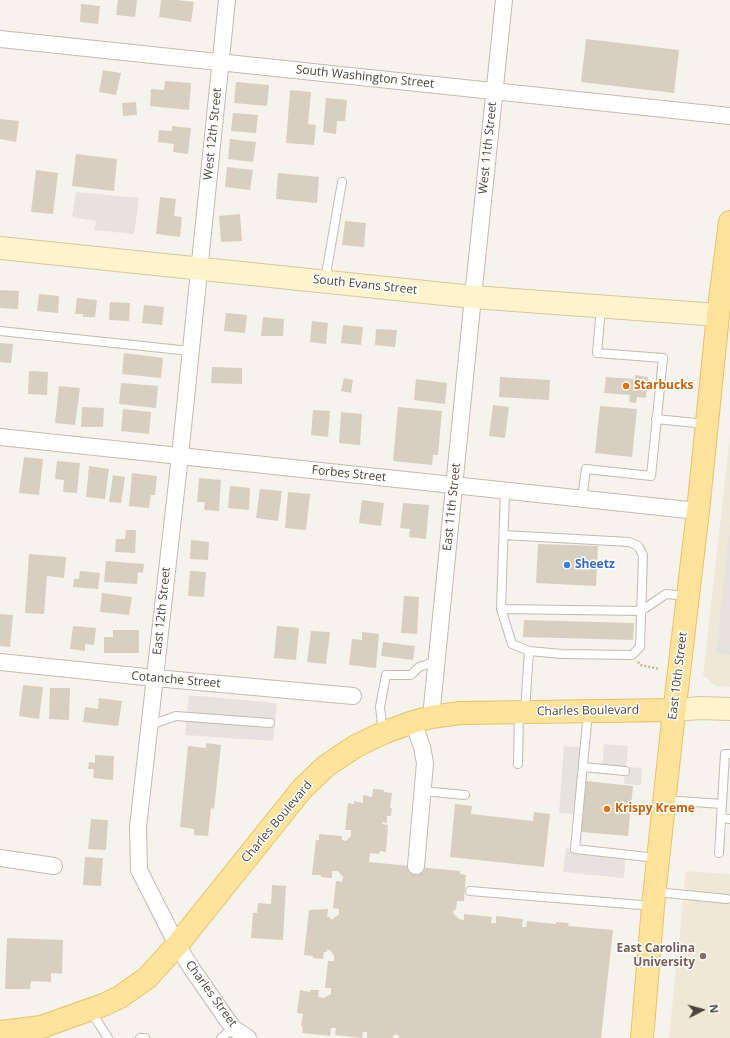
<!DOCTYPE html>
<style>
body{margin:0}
#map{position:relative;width:730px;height:1038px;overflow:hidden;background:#f6f3ec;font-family:"Open Sans",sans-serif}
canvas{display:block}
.north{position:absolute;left:682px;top:990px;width:40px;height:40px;-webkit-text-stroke:3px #fff;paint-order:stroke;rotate:84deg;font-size:11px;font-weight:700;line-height:16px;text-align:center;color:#4b4439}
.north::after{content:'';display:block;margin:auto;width:14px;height:18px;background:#4b4439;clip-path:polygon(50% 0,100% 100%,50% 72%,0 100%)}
</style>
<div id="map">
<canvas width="730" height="1038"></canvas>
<div class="north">N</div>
</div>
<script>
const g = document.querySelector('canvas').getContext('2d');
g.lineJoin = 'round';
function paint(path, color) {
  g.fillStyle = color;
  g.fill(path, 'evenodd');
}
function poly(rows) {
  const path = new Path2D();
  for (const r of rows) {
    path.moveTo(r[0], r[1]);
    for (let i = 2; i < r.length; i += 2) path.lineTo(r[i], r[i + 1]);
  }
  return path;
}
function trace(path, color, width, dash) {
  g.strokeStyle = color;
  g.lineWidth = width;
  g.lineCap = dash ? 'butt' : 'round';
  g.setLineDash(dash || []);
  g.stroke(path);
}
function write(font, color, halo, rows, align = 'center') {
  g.font = font + ' "Open Sans",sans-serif';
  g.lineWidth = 3;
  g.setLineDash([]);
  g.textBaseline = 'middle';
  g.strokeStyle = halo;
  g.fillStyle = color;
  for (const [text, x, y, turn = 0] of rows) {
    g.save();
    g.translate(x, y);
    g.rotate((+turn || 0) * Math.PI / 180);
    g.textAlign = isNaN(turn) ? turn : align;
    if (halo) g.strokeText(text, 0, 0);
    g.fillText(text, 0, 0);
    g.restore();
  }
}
paint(poly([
 [730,437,730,687,716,686,703,675],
 [686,871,730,874,730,1038,669,1038]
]), '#efe8d6');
paint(poly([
 [76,192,139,198,134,234,94,230,96,221,72,217],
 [730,523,730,655,716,654],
 [189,695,277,703,273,741,185,735],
 [604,744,628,746,626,767,642,768,641,785,624,784,625,771,602,769],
 [564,746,584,748,579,815,559,813],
 [566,848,626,855,624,878,563,872]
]), '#e5e3e0');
paint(poly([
 [118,0,137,0,135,17,116,15],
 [161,0,177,0,194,2,191,22,159,17],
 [81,4,100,6,98,24,80,22],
 [586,39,679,50,674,93,581,82],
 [103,70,121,73,116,95,99,92],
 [165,81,191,83,189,110,150,106,151,89,164,90],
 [236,82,269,85,267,106,234,103],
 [290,90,311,92,308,124,316,125,314,145,286,143],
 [326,98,347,100,345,121,337,121,336,134,323,132],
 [136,102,137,115,123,116,122,103],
 [233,113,258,115,256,133,231,131],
 [0,119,19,121,16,142,0,139],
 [172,126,191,128,188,154,173,152,174,144,158,142,159,130,172,131],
 [230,139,256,142,253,162,228,159],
 [76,154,117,159,114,191,72,186],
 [227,167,253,170,250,190,225,187],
 [36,170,58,173,53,214,31,212],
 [278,173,319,177,317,203,276,199],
 [160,197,176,199,174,216,182,217,180,237,156,234],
 [240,214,242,241,221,242,219,216],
 [345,221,366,223,364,247,342,245],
 [0,290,19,291,18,309,0,308],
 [39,294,59,296,58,313,37,311],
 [77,298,97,300,95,317,83,317,83,314,75,314],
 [110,302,130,303,129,321,109,320],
 [144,305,164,307,162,325,142,323],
 [226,313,247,315,245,333,224,331],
 [263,317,284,319,283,336,261,336],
 [312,321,328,323,326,344,310,342],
 [343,325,363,327,361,345,341,343],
 [376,329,397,330,395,347,375,345],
 [0,343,13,344,11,363,0,362],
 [124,353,163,358,161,378,122,374],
 [212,367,242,368,242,384,211,383],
 [29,371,48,372,47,395,28,394],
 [635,375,648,377,646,398,637,397,636,403,629,402,630,395,604,393,606,377,635,379],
 [500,377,550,380,549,400,499,397],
 [344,378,353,380,351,393,341,391],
 [416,379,447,383,445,404,414,400],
 [121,383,158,386,156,408,119,404],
 [59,386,80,388,75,425,55,423],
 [493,405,509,407,505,438,489,436],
 [600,406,637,409,632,457,595,453],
 [82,407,104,408,103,427,81,427],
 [398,407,442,411,438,455,433,455,432,465,393,461],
 [123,409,151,412,149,434,121,431],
 [313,410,330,411,328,437,311,435],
 [341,412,362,414,360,445,339,443],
 [24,457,43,459,39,495,19,493],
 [57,461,80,463,77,493,63,492,64,480,55,479],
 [89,466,109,469,105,499,86,497],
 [132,473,157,476,155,495,151,495,149,508,129,506],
 [113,475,125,477,121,503,109,502],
 [199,478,221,480,219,511,204,510,205,502,197,502],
 [230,486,250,488,249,510,228,508],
 [260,489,282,491,278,521,256,518],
 [288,492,310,494,306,530,285,528],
 [362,500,384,503,381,526,359,523],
 [403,503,429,505,426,539,409,537,410,529,400,528],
 [126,530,136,530,135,553,115,552,116,539,125,539],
 [191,540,209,542,208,560,190,559],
 [538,544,598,546,596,586,536,583],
 [29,554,66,557,64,578,47,576,44,614,25,613],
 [106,561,144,564,143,573,138,572,137,584,104,582],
 [80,571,100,573,98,589,73,587,74,579,79,579],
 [190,571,206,572,204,597,188,596],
 [102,593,132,597,129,615,100,612],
 [404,596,419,597,417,634,401,633],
 [0,614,13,615,10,647,0,646],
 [524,620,634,623,633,640,523,637],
 [73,626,96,628,94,645,85,644,85,651,70,649],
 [277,626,299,628,296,660,274,658],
 [113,630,139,630,139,653,104,653,104,637,113,637],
 [311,631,330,632,326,664,307,662],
 [362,632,379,634,376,668,349,665,352,639,362,640],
 [383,642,415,646,413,660,381,656],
 [23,685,43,687,39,719,19,716],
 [50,688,70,688,69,720,49,719],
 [99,698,122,701,118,726,83,722,85,707,98,709],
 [206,743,221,745,214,809,211,808,208,836,194,835,194,829,180,827,188,746,206,748],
 [95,755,114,756,113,780,93,778,94,769,88,769,89,762,95,763],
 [586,781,633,786,628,836,581,832],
 [373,789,384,790,384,792,392,793,390,808,392,808,391,816,387,816,387,823,382,822,382,824,388,825,386,852,380,851,379,854,370,853,369,862,460,871,460,874,466,875,464,901,457,901,456,910,454,910,453,913,459,919,464,920,464,914,492,917,491,923,496,923,496,916,523,919,522,927,526,927,527,921,556,924,556,922,569,923,568,926,613,930,601,1038,398,1038,399,1035,394,1035,393,1038,367,1038,367,1032,363,1032,362,1038,335,1035,336,1028,331,1028,330,1036,302,1033,303,1026,301,1026,303,1014,297,1013,300,990,310,992,310,990,319,990,318,997,324,998,331,994,331,988,325,988,328,961,334,961,334,956,330,950,326,950,327,952,324,952,323,959,313,958,313,956,304,955,309,910,328,909,327,917,330,917,330,919,333,919,339,914,339,909,333,908,336,881,342,882,343,877,338,871,332,871,332,878,321,877,321,875,312,875,316,840,319,840,319,834,342,836,342,840,346,841,351,836,351,830,345,830,348,803,354,804,354,801,363,803,363,795,372,797],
 [455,804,472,806,471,814,533,821,534,812,550,814,544,867,450,857],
 [91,819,108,820,106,850,88,849],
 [85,857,103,858,101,886,83,885],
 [272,885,286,886,283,940,251,938,253,913,257,913,258,903,271,904],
 [7,938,63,940,62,974,51,973,51,982,31,981,30,989,5,989]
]), '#d8cfc1');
const lane = poly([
 [325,280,342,182],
 [0,331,190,351],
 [656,419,706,424],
 [505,490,501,609,512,644,529,651,525,711],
 [582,498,586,469,651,476,663,358,597,353,601,308],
 [504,535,629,542,638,546,643,555,640,647,632,655,562,654,529,651],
 [501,609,641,611,666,594,687,596],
 [588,712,575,849,657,858],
 [150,725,176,716,270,723],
 [383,732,380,707,386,675,411,675,419,667,437,661],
 [518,764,519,712],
 [583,767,625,771],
 [422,791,465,795],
 [665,800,722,804],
 [721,818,730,819],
 [719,853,725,754,730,754],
 [470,891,653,906],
 [656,892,727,899],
 [90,1010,108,1038],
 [140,1038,145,1038],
 [221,1038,233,1028]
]);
const street = poly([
 [227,0,180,456,138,827,139,870,177,945,192,969,233,1028,248,1038],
 [0,39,730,116],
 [0,437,698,511],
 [0,662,155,678,353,696],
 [431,717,473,297,504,0],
 [413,722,422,747,425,763,416,866],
 [0,858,54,866]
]);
const secondary = poly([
 [0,248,473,297,718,315],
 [675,710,700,708,730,709]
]);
const primary = poly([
 [0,1032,41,1027,103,1005,120,997,147,978,177,945,302,789,326,766,356,746,383,733,413,722,431,717,460,713,675,710],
 [642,1038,653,906,671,739,698,511,718,315,730,222]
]);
trace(lane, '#c2bbae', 10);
trace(street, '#c2bbae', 18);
trace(secondary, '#d6c79b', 24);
trace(primary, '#e6c16a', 24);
trace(poly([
 [638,662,640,665,660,669]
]), '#c4b79f', 2.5, [2, 2]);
trace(lane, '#fff', 8);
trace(street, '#fff', 16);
trace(secondary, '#fff3cd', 22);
trace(primary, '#ffe39c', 22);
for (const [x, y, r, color] of [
 [626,386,4,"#e8710a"],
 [567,565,4,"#3f7fe0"],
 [607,809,4,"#e8710a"],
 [703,956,4,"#8d6e63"]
]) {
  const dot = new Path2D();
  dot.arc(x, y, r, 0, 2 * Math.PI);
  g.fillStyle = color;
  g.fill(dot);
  trace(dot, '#fff', 1.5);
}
write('12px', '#4b4439', '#fff', [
 ["South Washington Street",365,77,6],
 ["West 12th Street",213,134,-84],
 ["West 11th Street",488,148,-84],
 ["South Evans Street",365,285,6],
 ["Forbes Street",349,474,6],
 ["East 11th Street",452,507,-84],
 ["East 12th Street",162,611,-84],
 ["East 10th Street",678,676,-83],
 ["Cotanche Street",176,680,5],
 ["Charles Boulevard",588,711,-1],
 ["Charles Boulevard",277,822,-50],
 ["Charles Street",211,994,54]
]);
write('bold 12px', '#c56008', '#fff', [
 ["Starbucks",634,386],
 ["Krispy Kreme",615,809]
], 'left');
write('bold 12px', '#366cbe', '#fff', [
 ["Sheetz",575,565]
], 'left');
write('bold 12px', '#785e54', '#fff', [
 ["East Carolina",695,949],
 ["University",695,963]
], 'right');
</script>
